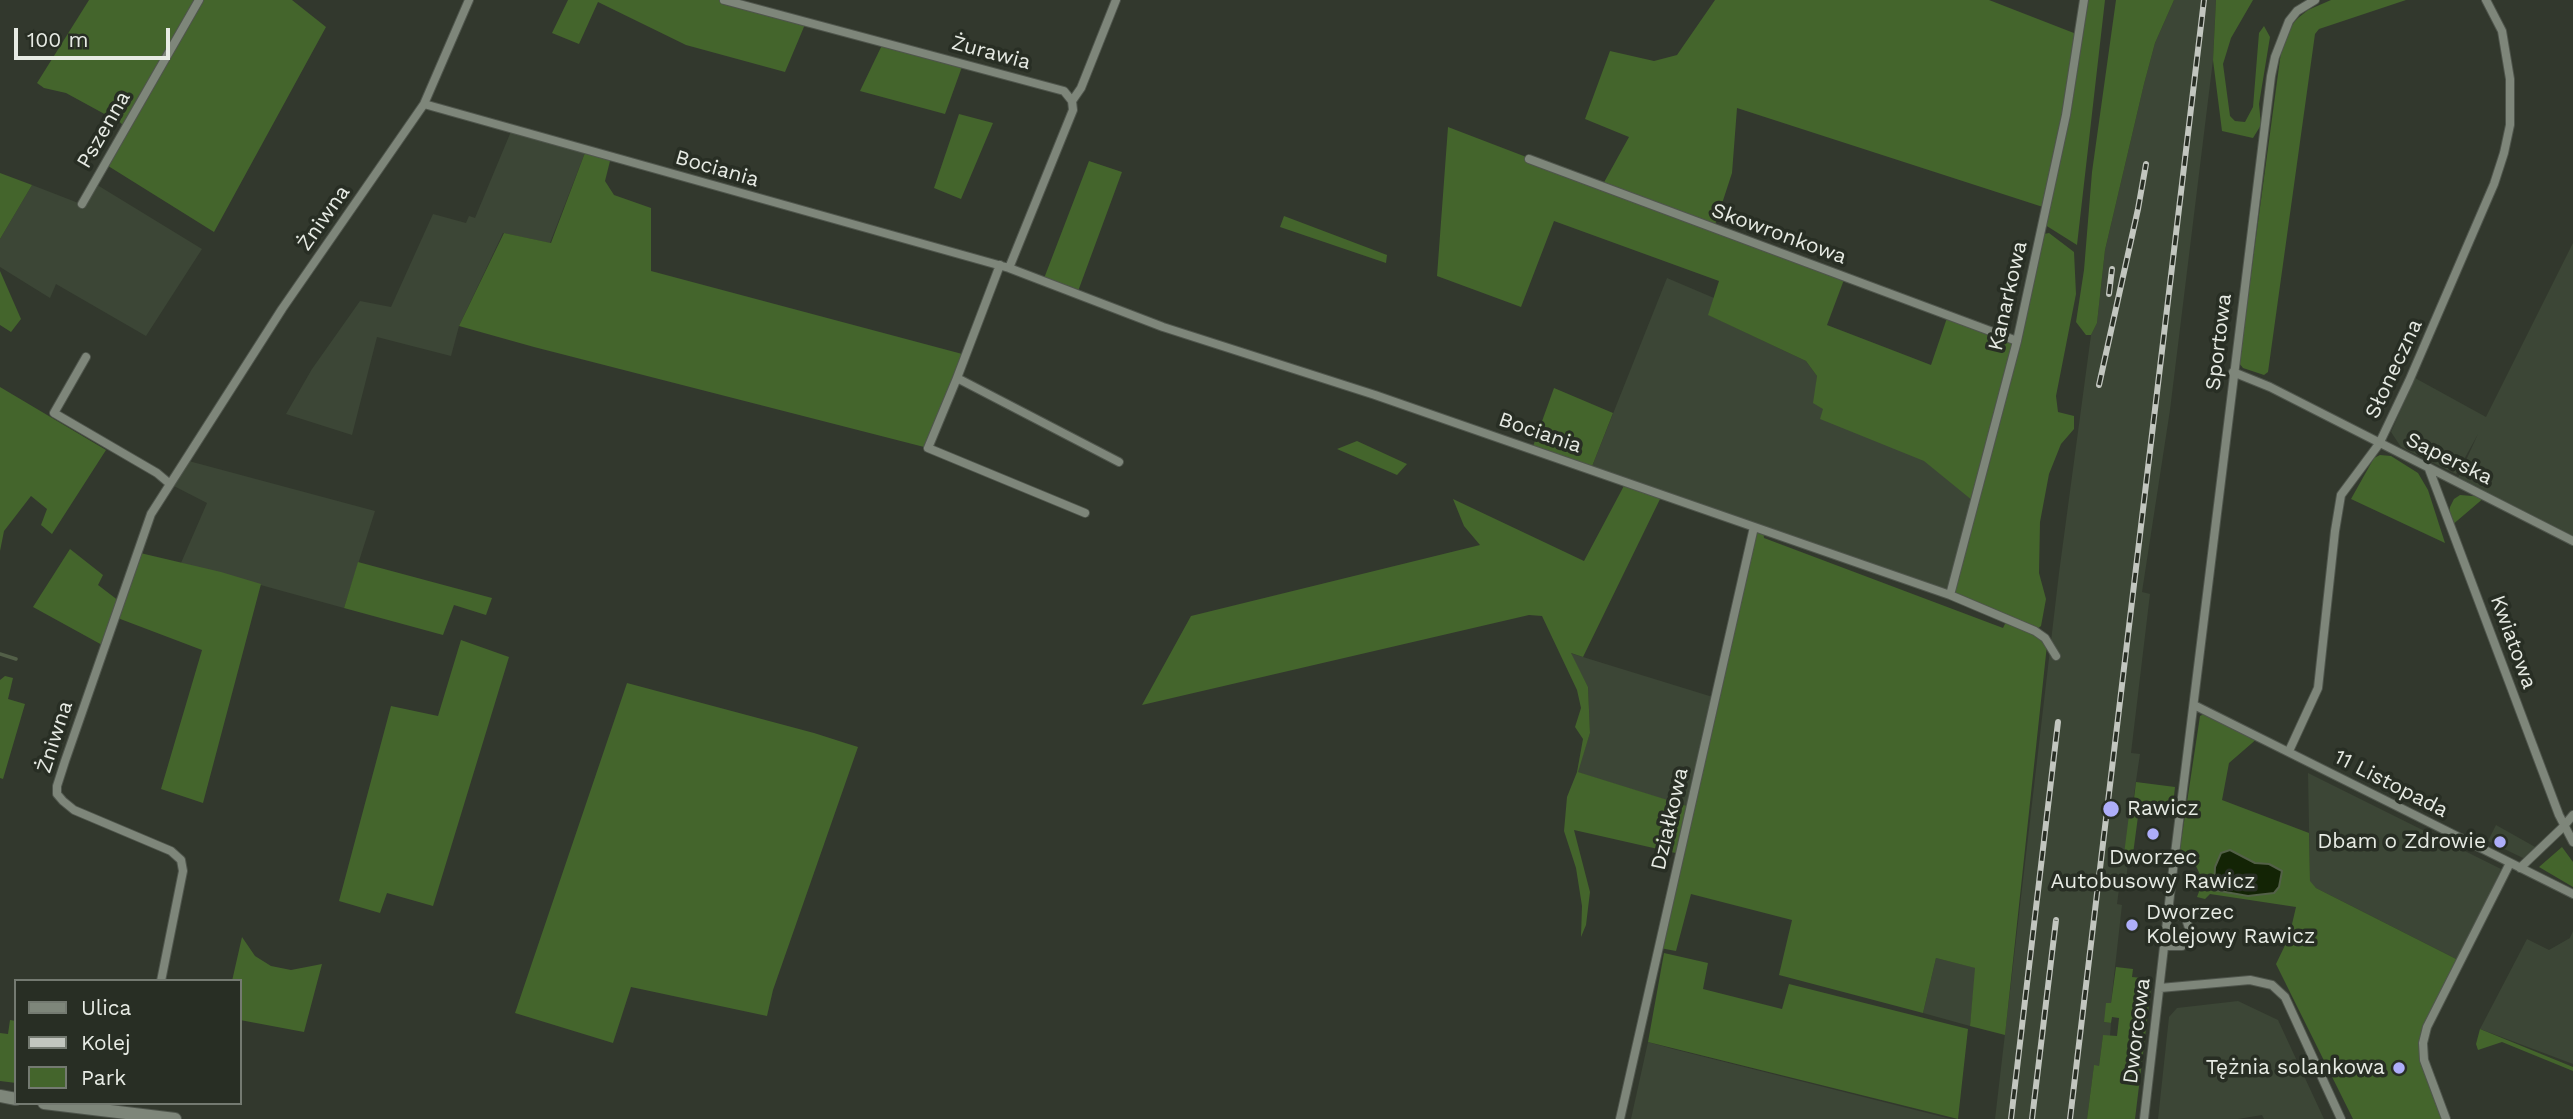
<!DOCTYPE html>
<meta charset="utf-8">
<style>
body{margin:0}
#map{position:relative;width:2573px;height:1119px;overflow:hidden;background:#32382d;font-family:"Work Sans",sans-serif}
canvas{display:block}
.legend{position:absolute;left:14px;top:979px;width:228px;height:126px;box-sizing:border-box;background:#282e24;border:2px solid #747a71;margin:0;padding:9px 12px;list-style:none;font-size:21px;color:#e7ebe4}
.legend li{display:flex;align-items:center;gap:14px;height:35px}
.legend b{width:35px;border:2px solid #747a71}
.scale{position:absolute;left:14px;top:28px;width:156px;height:32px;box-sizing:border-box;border:4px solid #e7ebe4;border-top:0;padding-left:9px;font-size:21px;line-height:24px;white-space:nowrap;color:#e7ebe4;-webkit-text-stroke:5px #282e24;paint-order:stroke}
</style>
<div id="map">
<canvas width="2573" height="1119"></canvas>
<ul class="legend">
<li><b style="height:9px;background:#7e867a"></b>Ulica</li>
<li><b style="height:9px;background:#c2c6bf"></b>Kolej</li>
<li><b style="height:19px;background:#44652c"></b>Park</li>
</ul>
<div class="scale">100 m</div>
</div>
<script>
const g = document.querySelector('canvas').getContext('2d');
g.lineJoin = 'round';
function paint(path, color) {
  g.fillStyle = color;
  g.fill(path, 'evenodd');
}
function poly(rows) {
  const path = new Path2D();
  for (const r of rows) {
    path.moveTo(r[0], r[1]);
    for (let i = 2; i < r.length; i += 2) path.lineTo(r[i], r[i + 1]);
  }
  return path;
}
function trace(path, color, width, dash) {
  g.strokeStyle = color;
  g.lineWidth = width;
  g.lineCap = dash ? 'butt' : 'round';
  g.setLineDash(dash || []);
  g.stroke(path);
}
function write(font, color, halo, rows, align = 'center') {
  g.font = font + ' "Work Sans",sans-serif';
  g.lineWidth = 7;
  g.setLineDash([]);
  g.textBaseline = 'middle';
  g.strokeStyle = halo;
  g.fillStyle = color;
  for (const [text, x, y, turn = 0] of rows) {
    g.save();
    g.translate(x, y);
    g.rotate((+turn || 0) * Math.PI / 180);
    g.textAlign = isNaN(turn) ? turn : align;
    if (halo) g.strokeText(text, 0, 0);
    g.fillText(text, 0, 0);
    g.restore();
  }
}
paint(poly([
 [2174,0,2216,0,2213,60,2170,410,2142,592,2150,594,2131,753,2140,754,2124,862,2128,863,2125,889,2119,889,2117,904,2122,905,2111,1003,2104,1022,2111,1023,2110,1036,2103,1036,2099,1066,2094,1066,2087,1119,1995,1119,2059,573,2091,335,2097,323,2105,250,2144,84,2155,43],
 [512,129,586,150,550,243,503,233,459,326,451,356,377,337,352,435,286,414,312,369,360,301,391,307,433,214,466,223,469,216,475,218],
 [94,183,202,249,146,336,56,284,50,298,0,267,0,239,32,185,81,204],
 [2573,243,2573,540,2456,482,2478,434,2456,474,2401,447,2391,432,2415,378,2486,417],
 [1667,278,1714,298,1709,315,1806,361,1817,376,1816,392,1899,437,1977,496,1950,595,1591,469],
 [185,460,375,511,344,608,181,563,207,503,170,484],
 [1570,653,1716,698,1691,808,1577,772,1590,733,1588,687],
 [2308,773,2501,869,2460,961,2316,888,2310,882],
 [2496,825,2537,848,2525,859,2488,841],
 [2573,931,2573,1064,2480,1029,2527,939,2549,950,2570,938],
 [1936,958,1976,968,1970,1026,1923,1013],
 [2238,1001,2278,1020,2324,1119,2264,1119,2262,1115,2238,1119,2158,1119,2169,1017,2177,1008],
 [1648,1042,1673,1049,1951,1119,1631,1119]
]), '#3c4636');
paint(poly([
 [89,0,292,0,326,27,214,232,105,164,125,130,121,123,66,93,44,88,37,83],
 [568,0,724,0,806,22,785,72,686,45,598,2,579,44,552,33],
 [1715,0,1989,0,2079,35,2085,0,2105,0,2077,245,2042,223,2046,208,1737,108,1732,173,1714,228,1845,277,1827,325,1931,365,1948,315,2017,340,2039,235,2049,233,2074,252,2076,294,2056,396,2058,412,2074,416,2074,429,2061,444,2049,474,2040,522,2039,573,2046,599,2041,626,2035,631,2047,645,2005,1035,1970,1026,1975,968,1936,958,1923,1013,1779,975,1792,920,1691,894,1676,951,1660,948,1680,854,1574,830,1590,892,1586,925,1581,937,1582,906,1576,868,1564,831,1567,797,1577,772,1583,739,1575,727,1581,708,1577,690,1542,616,1529,615,1142,705,1191,616,1480,545,1464,526,1453,499,1584,561,1626,482,1662,495,1583,657,1571,653,1588,687,1590,733,1578,772,1690,807,1754,527,1763,530,1764,538,2003,628,2007,620,1950,595,1978,505,1924,461,1820,419,1823,409,1813,403,1817,376,1806,361,1708,315,1719,281,1554,221,1521,307,1437,276,1448,127,1602,186,1629,137,1585,119,1610,51,1654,61,1677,55],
 [2116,0,2174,0,2155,43,2144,84,2105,250,2097,323,2091,335,2086,335,2076,322,2084,270,2092,172],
 [2216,0,2253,0,2231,38,2223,64,2230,116,2235,121,2245,122,2253,107,2259,33,2264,26,2270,37,2259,104,2261,125,2253,138,2222,131,2213,60],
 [2331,0,2406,0,2319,29,2315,34,2268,372,2264,375,2243,368,2239,363,2281,52,2290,27,2298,18,2308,10],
 [883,43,963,64,945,114,860,91],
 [959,114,993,123,961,199,934,188],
 [586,150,611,157,605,181,614,195,651,208,651,271,966,355,928,448,534,347,459,326,504,233,551,243],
 [1089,161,1122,172,1077,294,1043,281],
 [0,173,32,185,0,239],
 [1284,216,1387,255,1386,263,1280,227],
 [0,271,21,319,11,332,0,325],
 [0,387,106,450,52,534,41,525,47,509,31,496,4,531,0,551],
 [1554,388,1613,413,1591,469,1532,449],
 [1357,441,1407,464,1397,475,1337,449],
 [2380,455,2391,456,2418,473,2428,490,2445,543,2351,499,2374,458],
 [2460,495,2485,497,2451,526,2448,518,2450,507,2454,499],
 [70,549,103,575,98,585,119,601,136,552,221,572,261,584,203,803,161,789,202,650,115,617,104,646,33,607],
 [358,562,492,598,486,615,454,605,443,635,344,608],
 [461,640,509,657,433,906,387,893,380,913,339,901,391,706,438,716],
 [5,676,13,678,8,699,25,704,3,779,0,778,0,680],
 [627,683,814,733,858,747,773,990,767,1016,631,987,613,1043,515,1013],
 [2208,712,2259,737,2229,763,2222,800,2309,833,2310,881,2316,888,2460,961,2423,1043,2446,1119,2353,1119,2276,964,2289,937,2296,907,2210,894,2205,899,2197,897,2203,881,2189,851,2179,855,2200,716],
 [2230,851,2255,863,2269,864,2274,893,2248,896],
 [2136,782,2175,787,2172,813,2139,809,2133,854,2161,858,2161,863,2136,859,2135,864,2123,862,2129,815,2132,815],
 [2562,847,2573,862,2573,887,2539,867],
 [242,937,255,956,271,966,291,970,322,964,304,1032,240,1020,240,981,232,981],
 [1664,953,1708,963,1703,989,1782,1009,1789,984,1968,1029,1958,1119,1648,1042],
 [2116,967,2133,969,2132,977,2152,979,2135,1119,2087,1119,2094,1065,2099,1066,2103,1035,2117,1036,2119,1018,2112,1017,2111,1023,2104,1022,2106,1003,2111,1003],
 [10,1020,16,1021,16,1083,0,1081,0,1033,8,1034],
 [2480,1029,2573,1067,2573,1071,2502,1042,2478,1050,2476,1044]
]), '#44652c');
const water = poly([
 [2230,850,2255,863,2269,864,2282,871,2279,887,2274,893,2248,896,2214,890,2215,867,2221,853,2230,850]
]);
paint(water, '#132405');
trace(water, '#536048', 2);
trace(poly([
 [0,654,16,659]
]), '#536048', 3.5);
const street = poly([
 [724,0,1064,91,1072,101,1073,110,1009,268],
 [1072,101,1081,88,1116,0],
 [424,104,1009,268,1163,327,1375,395,1950,595,2035,631,2045,638,2056,656],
 [1529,159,2017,341],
 [82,204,199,0],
 [1000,265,957,378,1119,462],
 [86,357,54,413,157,473,170,484],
 [2233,372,2270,387,2573,541],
 [957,378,928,448,1085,513],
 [2429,469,2559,815,2573,842],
 [1950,595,2017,341,2066,115,2084,0],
 [2194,705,2573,894],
 [2289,751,2318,688,2335,531,2341,495,2379,444,2409,381,2494,184,2504,153,2510,125,2510,79,2502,31,2486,0],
 [2520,868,2563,827,2573,815],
 [2164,946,2182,946,2188,938,2190,931,2186,919,2179,915,2168,912],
 [161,981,183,871,181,860,171,851,74,810,63,801,57,794,57,786,65,761,151,514,282,309,424,104,469,0],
 [2160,988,2250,980,2272,985,2285,997,2341,1119],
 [1620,1119,1754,527],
 [2144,1119,2172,878,2271,76,2275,57,2289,21,2297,11,2315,0],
 [2446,1119,2424,1060,2423,1043,2427,1027,2510,863]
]);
const secondary = poly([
 [0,1096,16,1099],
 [44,1103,175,1119]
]);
trace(street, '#4f554c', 10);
trace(secondary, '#4f554c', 14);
trace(street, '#7e867a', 8);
trace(secondary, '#7e867a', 12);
const rail = poly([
 [2109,294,2112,269],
 [2099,385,2138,209,2146,164],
 [2011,1119,2058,722],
 [2032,1119,2056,920],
 [2070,1119,2204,0]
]);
trace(rail, '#c2c6bf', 6);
trace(rail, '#282e24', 3.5, [10]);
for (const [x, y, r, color] of [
 [2111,809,9,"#aeaefa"],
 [2153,834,7,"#aeaefa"],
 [2500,842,7,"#aeaefa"],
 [2132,925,7,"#aeaefa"],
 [2399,1068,7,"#aeaefa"]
]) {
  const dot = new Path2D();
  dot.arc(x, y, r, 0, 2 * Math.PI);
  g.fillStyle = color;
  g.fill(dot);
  trace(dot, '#282e24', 2.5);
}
write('21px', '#e7ebe4', '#282e24', [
 ["Żurawia",991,53,15],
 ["Pszenna",104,130,-60],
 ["Bociania",717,169,16],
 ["Żniwna",324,218,-55],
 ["Skowronkowa",1779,234,20],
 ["Kanarkowa",2008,296,-77],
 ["Sportowa",2219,342,-83],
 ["Słoneczna",2394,369,-65],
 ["Bociania",1540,433,19],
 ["Saperska",2449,459,26],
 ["Kwiatowa",2513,642,70],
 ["Żniwna",55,737,-72],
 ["11 Listopada",2391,784,27],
 ["Działkowa",1670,819,-77],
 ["Dworcowa",2137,1031,-83]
]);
write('21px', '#e7ebe4', '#282e24', [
 ["Rawicz",2127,809],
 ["Dbam o Zdrowie",2486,842,"right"],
 ["Dworzec",2153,858,"center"],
 ["Autobusowy Rawicz",2153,882,"center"],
 ["Dworzec",2146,913],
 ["Kolejowy Rawicz",2146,937],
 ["Tężnia solankowa",2385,1068,"right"]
], 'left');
</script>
